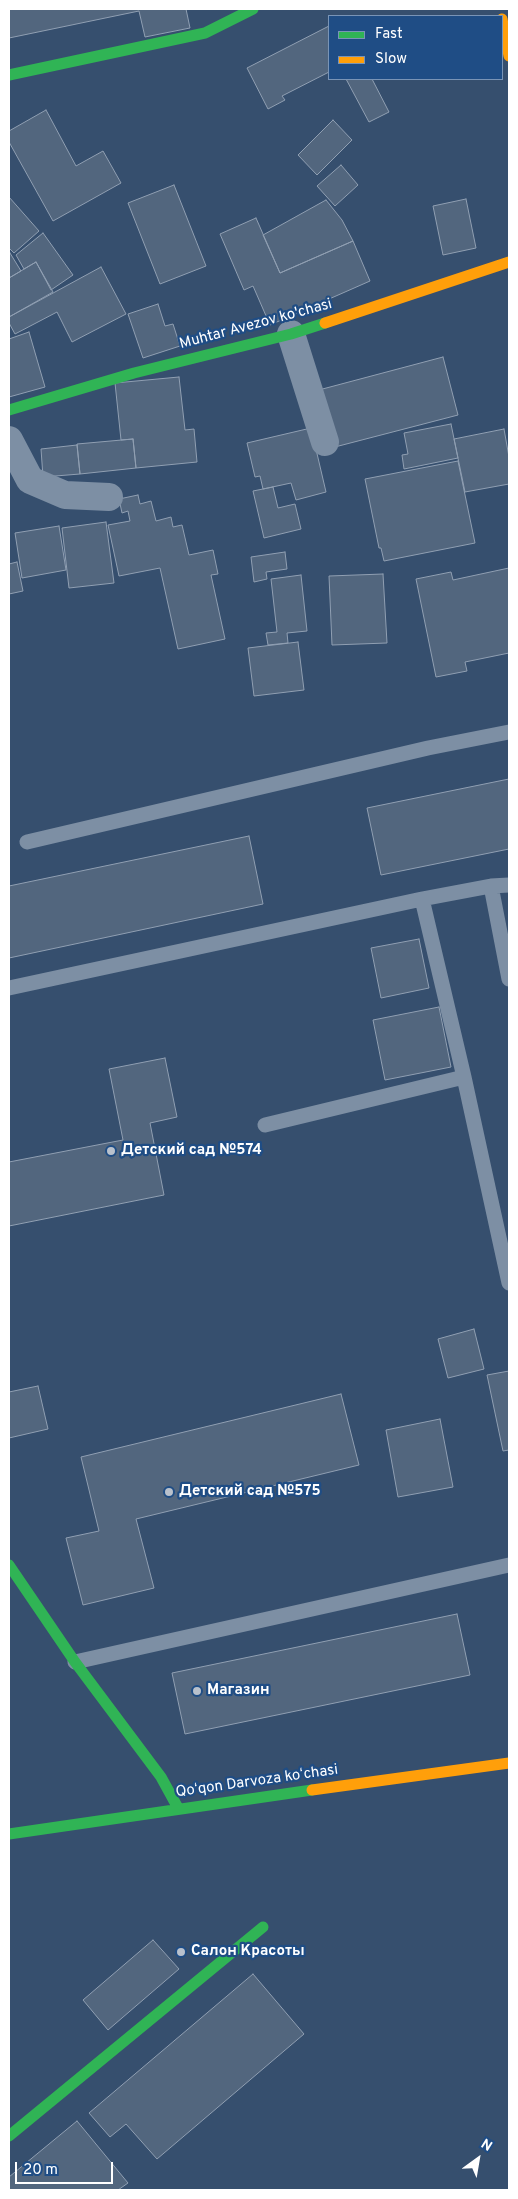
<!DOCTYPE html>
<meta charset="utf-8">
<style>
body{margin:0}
#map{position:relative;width:518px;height:2199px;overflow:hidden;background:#364f6e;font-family:Overpass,sans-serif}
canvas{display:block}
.frame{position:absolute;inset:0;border:10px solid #fff;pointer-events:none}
.legend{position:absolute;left:328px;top:15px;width:175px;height:65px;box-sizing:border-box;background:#1f4d85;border:1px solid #7994b6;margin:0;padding:6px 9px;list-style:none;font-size:15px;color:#fff}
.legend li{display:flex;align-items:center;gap:10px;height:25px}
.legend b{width:25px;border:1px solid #7994b6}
.north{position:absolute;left:453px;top:2134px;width:50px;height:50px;-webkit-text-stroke:4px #1f4d85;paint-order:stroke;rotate:32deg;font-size:14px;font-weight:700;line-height:20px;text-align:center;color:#fff}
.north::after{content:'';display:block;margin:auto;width:18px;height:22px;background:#fff;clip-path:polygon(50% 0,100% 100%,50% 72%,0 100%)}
.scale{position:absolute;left:15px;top:2162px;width:98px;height:22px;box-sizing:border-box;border:2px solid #fff;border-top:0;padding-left:6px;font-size:15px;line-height:18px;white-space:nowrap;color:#fff;-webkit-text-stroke:4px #1f4d85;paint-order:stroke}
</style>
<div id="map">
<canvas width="518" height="2199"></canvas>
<div class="frame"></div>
<ul class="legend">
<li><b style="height:6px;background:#30b455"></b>Fast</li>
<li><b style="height:6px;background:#ff9f0a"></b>Slow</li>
</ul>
<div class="north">N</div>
<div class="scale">20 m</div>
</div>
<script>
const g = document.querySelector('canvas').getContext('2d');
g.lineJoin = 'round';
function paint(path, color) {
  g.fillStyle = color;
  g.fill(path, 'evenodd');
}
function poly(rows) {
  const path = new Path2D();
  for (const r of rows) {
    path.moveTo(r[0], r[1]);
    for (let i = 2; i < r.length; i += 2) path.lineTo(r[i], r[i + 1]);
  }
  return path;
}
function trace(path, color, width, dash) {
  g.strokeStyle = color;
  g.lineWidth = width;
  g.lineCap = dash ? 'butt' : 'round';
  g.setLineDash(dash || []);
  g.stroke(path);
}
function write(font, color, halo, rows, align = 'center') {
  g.font = font + ' Overpass,sans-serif';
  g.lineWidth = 4.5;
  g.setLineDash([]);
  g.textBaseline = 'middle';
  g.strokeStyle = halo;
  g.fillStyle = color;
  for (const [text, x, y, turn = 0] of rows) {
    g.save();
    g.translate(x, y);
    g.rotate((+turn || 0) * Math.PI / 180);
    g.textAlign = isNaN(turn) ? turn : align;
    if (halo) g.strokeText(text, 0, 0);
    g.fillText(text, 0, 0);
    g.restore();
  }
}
const building = poly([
 [9,9,186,9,190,28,145,37,139,11,9,38,9,9],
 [329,26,329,72,282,96,285,100,268,109,247,68,329,26],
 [346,79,372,79,389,112,369,122,346,79],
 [46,110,76,166,103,151,121,183,53,221,9,142,9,131,46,110],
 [333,120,352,140,317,175,298,155,333,120],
 [341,165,358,185,335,206,317,186,341,165],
 [174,185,206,266,160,284,128,203,174,185],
 [9,197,39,231,14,253,9,248,9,197],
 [466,199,476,248,443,255,433,206,466,199],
 [326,200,342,220,353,241,280,273,263,235,326,200],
 [256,218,280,273,353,241,370,281,270,325,253,286,244,290,220,234,256,218],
 [43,233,73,275,51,290,36,262,24,269,16,255,43,233],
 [10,253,21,271,9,278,9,254,10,253],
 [36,262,53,292,9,317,9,278,36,262],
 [101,267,126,314,72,342,57,312,15,334,9,323,9,317,101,267],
 [158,304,165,326,173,324,180,346,143,358,128,314,158,304],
 [29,332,45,387,9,397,9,339,29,332],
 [443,357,458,415,331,448,315,391,443,357],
 [179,377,185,430,194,429,197,462,136,468,133,439,121,440,115,383,179,377],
 [451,424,458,458,404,469,402,455,408,454,404,433,451,424],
 [311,428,326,492,296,500,291,483,263,489,260,476,255,477,247,443,311,428],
 [504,429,509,457,509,484,465,492,454,439,504,429],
 [133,439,136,468,80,474,77,444,133,439],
 [77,445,80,474,43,477,41,449,77,445],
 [458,461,475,543,384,561,381,548,379,548,365,479,458,461],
 [273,487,278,508,295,504,301,529,264,538,253,491,273,487],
 [138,495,140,504,151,501,156,521,171,517,173,527,182,525,189,555,213,550,218,574,211,575,225,639,178,649,160,568,119,576,108,525,130,521,128,511,122,513,119,499,138,495],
 [106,522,114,583,69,588,62,528,106,522],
 [59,526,66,570,22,578,15,533,59,526],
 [285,552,287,569,266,572,267,579,254,582,251,557,285,552],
 [17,562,23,591,9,594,9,564,17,562],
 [509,568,509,653,465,662,467,671,436,677,416,579,451,572,453,580,509,568],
 [383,574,387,643,332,645,329,576,383,574],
 [301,575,307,631,287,633,288,643,268,645,266,633,277,632,271,579,301,575],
 [298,642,304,690,254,696,248,648,298,642],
 [509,779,509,849,381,875,367,808,509,779],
 [249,836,263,904,9,958,9,886,249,836],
 [419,939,429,988,381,998,371,948,419,939],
 [439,1007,451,1067,385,1080,373,1020,439,1007],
 [165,1058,177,1117,150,1123,164,1195,9,1226,9,1162,123,1140,109,1069,165,1058],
 [474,1329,484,1369,448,1378,438,1339,474,1329],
 [509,1371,509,1450,503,1451,487,1375,509,1371],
 [38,1386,48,1429,9,1438,9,1392,38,1386],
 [341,1394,359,1465,136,1519,154,1588,83,1605,66,1538,99,1531,81,1457,341,1394],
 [440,1419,453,1487,398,1497,386,1430,440,1419],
 [457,1614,470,1675,185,1734,172,1673,457,1614],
 [153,1940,179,1969,108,2030,83,2000,153,1940],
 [253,1974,304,2034,157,2159,126,2124,110,2137,89,2113,253,1974],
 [77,2121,128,2183,118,2190,9,2190,9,2177,77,2121]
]);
paint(building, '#52667e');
trace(building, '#909fb2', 1);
trace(poly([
 [27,842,428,748,509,732],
 [491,886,509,979],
 [422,899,464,1077,509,1283],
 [9,988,422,899,491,886,509,885],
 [265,1125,464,1077],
 [75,1662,509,1565]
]), '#7d8fa4', 15);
trace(poly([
 [291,334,325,442],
 [9,440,30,480,65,495,109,497]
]), '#7d8fa4', 28);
trace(poly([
 [9,75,205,33,253,9],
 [9,410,134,373,291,334,325,323],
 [9,1565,75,1662,161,1777,178,1808],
 [9,1834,312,1790],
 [9,2136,263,1927]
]), '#30b455', 11);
trace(poly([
 [502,19,509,56],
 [325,323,509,262],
 [312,1790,509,1763]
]), '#ff9f0a', 11);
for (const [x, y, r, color] of [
 [111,1151,5,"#b9c1cc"],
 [169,1492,5,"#b9c1cc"],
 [197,1691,5,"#b9c1cc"],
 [181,1952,5,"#b9c1cc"]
]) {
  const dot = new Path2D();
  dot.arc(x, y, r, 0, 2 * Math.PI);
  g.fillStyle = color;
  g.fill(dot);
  trace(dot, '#1f4d85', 2);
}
write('15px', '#fff', '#1f4d85', [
 ["Muhtar Avezov ko'chasi",256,325,-15],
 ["Qoʻqon Darvoza koʻchasi",257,1782,-8]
]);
write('bold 15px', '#fff', '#1f4d85', [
 ["Детский сад №574",121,1151],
 ["Детский сад №575",179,1492],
 ["Магазин",207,1691],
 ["Салон Красоты",191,1952]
], 'left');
</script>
